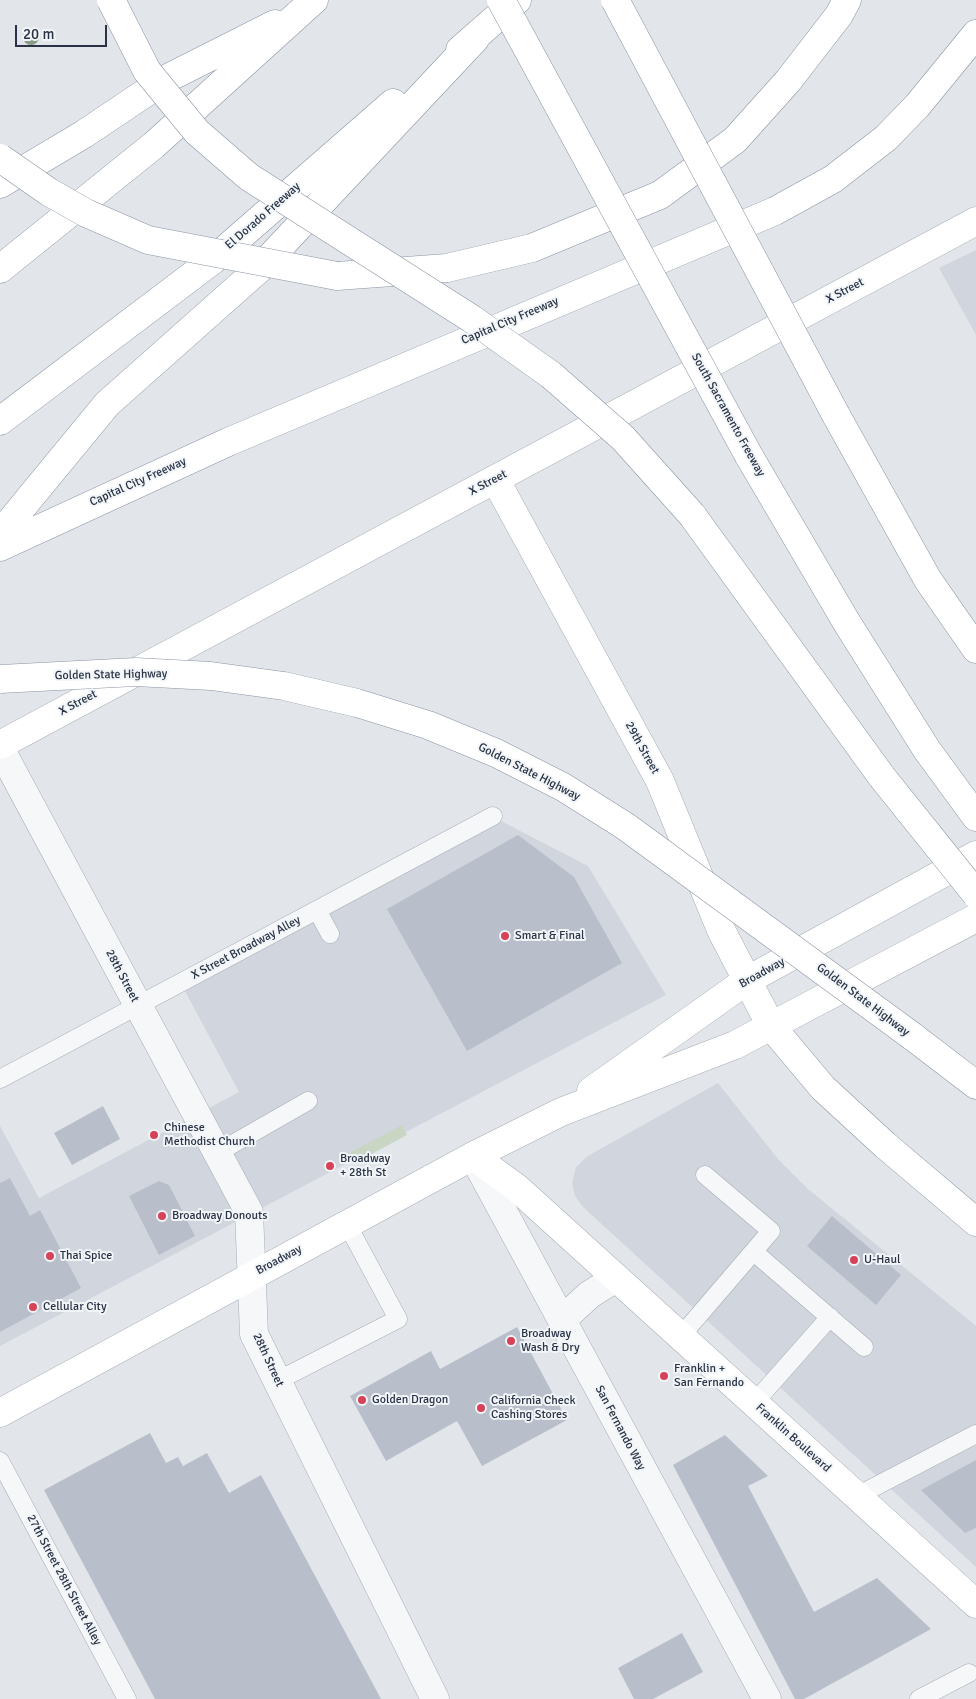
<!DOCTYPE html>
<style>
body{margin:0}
#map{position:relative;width:976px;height:1699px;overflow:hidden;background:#e2e6eb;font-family:Signika,sans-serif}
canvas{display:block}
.scale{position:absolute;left:15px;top:25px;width:92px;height:22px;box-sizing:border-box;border:2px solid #293345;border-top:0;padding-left:6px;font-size:15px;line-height:18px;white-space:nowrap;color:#293345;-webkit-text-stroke:4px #f2f5f8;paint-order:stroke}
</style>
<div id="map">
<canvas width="976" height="1699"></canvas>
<div class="scale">20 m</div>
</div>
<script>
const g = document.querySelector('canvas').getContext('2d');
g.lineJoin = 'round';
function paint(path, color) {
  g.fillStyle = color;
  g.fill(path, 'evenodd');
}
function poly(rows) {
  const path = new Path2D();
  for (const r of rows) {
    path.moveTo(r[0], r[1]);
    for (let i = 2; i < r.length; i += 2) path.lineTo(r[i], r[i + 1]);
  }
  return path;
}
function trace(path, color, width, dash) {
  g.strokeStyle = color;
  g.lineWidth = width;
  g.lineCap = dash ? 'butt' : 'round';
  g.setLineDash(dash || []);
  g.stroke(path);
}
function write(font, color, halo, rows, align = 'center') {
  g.font = font + ' Signika,sans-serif';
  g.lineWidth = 4;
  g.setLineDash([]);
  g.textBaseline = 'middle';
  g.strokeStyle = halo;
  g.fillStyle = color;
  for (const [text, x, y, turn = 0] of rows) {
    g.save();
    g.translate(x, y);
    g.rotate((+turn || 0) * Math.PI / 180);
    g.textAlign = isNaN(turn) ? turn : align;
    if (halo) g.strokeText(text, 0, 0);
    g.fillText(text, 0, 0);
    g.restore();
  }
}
paint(poly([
 [976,250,976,335,939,268],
 [499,820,588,866,666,995,0,1346,0,1126,39,1198,239,1092,185,991],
 [718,1083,778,1159,808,1189,976,1326,976,1567,583,1207,575,1196,572,1183,576,1167,588,1156]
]), '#d0d5de');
paint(poly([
 [402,1125,407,1135,353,1164,347,1154]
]), '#c8d6c3');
paint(poly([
 [518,835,574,877,622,963,467,1051,387,909],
 [103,1106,120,1139,72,1165,54,1133],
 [10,1178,30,1216,40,1210,81,1288,0,1332,0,1183],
 [159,1181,169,1185,195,1236,159,1255,129,1196],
 [832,1216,901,1275,876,1305,807,1246],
 [517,1327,567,1420,482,1466,457,1421,386,1461,350,1396,431,1351,440,1369],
 [150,1433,166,1463,178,1457,183,1466,207,1453,229,1493,261,1475,381,1699,155,1699,44,1490],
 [725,1435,768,1476,748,1486,814,1612,877,1578,931,1629,804,1699,795,1699,673,1465],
 [976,1460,976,1528,965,1533,921,1490],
 [682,1633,703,1672,653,1699,634,1699,618,1668]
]), '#b9bfca');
const lane = poly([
 [317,910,330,934],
 [0,1079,493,816],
 [217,1153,308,1101],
 [754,1252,864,1347],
 [681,1336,771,1231,705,1175],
 [277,1381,398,1319,347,1224],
 [754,1403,830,1317],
 [0,1461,127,1699],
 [857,1496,976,1434],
 [919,1699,969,1673]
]);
const street = poly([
 [0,748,249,1212,254,1334,435,1699],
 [473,1156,767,1699],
 [562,1320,589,1295,616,1278]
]);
const secondary = poly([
 [495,479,660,781,721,930,771,1026],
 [0,745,976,221],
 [591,1091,746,981,976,855],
 [473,1156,517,1188,976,1604],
 [0,1413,473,1156,561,1112,735,1045,976,918]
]);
const highway = poly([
 [460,50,517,0],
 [0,184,84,134,166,79,275,24],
 [0,269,154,145,314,0],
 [337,276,447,268,532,248,660,195,735,140,788,81,839,15,847,0],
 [836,415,928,580,976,649],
 [0,421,213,260,393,103],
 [749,456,847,623,927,750,976,817],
 [692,515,882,777],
 [0,534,107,404,259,269,475,39],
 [0,547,228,442,775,211,833,179,886,138,917,106,976,34],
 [771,1026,823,1088,885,1145,976,1222],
 [912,1036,976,1085]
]);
trace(lane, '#a7adb6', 19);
trace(street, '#a7adb6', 29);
trace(secondary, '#a7adb6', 29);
trace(highway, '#8993a3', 29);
trace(lane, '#f6f7f9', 18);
trace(street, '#f6f7f9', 28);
trace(secondary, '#fff', 28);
trace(highway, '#fff', 28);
const highwayBridge = poly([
 [111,0,147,71,197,132,249,177,472,319,551,375,623,438,692,515],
 [501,0,749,456],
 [615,0,836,415],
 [0,158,49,192,86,213,148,240,337,276],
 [0,679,136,672,211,676,284,686,357,703,428,725,496,753,563,787,625,826,912,1036],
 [882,777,976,894]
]);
trace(highwayBridge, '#8993a3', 29, []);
trace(highwayBridge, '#fff', 28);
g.fillStyle = '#889d87';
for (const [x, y] of [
 [31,37]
]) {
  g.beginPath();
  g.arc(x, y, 8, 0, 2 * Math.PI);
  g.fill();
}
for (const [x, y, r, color] of [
 [505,936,5,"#d64258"],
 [154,1135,5,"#d64258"],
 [330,1166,5,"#d64258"],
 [162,1216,5,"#d64258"],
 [50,1256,5,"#d64258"],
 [854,1260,5,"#d64258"],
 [33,1307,5,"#d64258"],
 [511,1341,5,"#d64258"],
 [664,1376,5,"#d64258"],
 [362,1400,5,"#d64258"],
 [481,1408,5,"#d64258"]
]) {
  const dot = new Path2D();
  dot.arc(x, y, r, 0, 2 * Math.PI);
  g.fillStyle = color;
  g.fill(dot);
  trace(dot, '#f2f5f8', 2);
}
write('12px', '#293345', '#f2f5f8', [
 ["El Dorado Freeway",263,216,-41],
 ["X Street",845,291,-28],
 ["Capital City Freeway",510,321,-23],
 ["South Sacramento Freeway",728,415,61],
 ["Capital City Freeway",138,482,-24],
 ["X Street",488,483,-28],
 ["Golden State Highway",111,675,-1],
 ["X Street",78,703,-28],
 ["29th Street",642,748,61],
 ["Golden State Highway",529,772,27],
 ["X Street Broadway Alley",246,948,-28],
 ["Broadway",762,973,-29],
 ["28th Street",122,976,62],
 ["Golden State Highway",863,1000,37],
 ["Broadway",279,1260,-28],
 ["28th Street",268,1360,65],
 ["San Fernando Way",620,1428,62],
 ["Franklin Boulevard",793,1438,42],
 ["27th Street 28th Street Alley",64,1580,62]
]);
write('12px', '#293345', '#f2f5f8', [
 ["Smart & Final",515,936],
 ["Chinese",164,1128],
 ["Methodist Church",164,1142],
 ["Broadway",340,1159],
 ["+ 28th St",340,1173],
 ["Broadway Donouts",172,1216],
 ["Thai Spice",60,1256],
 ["U-Haul",864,1260],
 ["Cellular City",43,1307],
 ["Broadway",521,1334],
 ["Wash & Dry",521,1348],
 ["Franklin +",674,1369],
 ["San Fernando",674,1383],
 ["Golden Dragon",372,1400],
 ["California Check",491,1401],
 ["Cashing Stores",491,1415]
], 'left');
</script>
